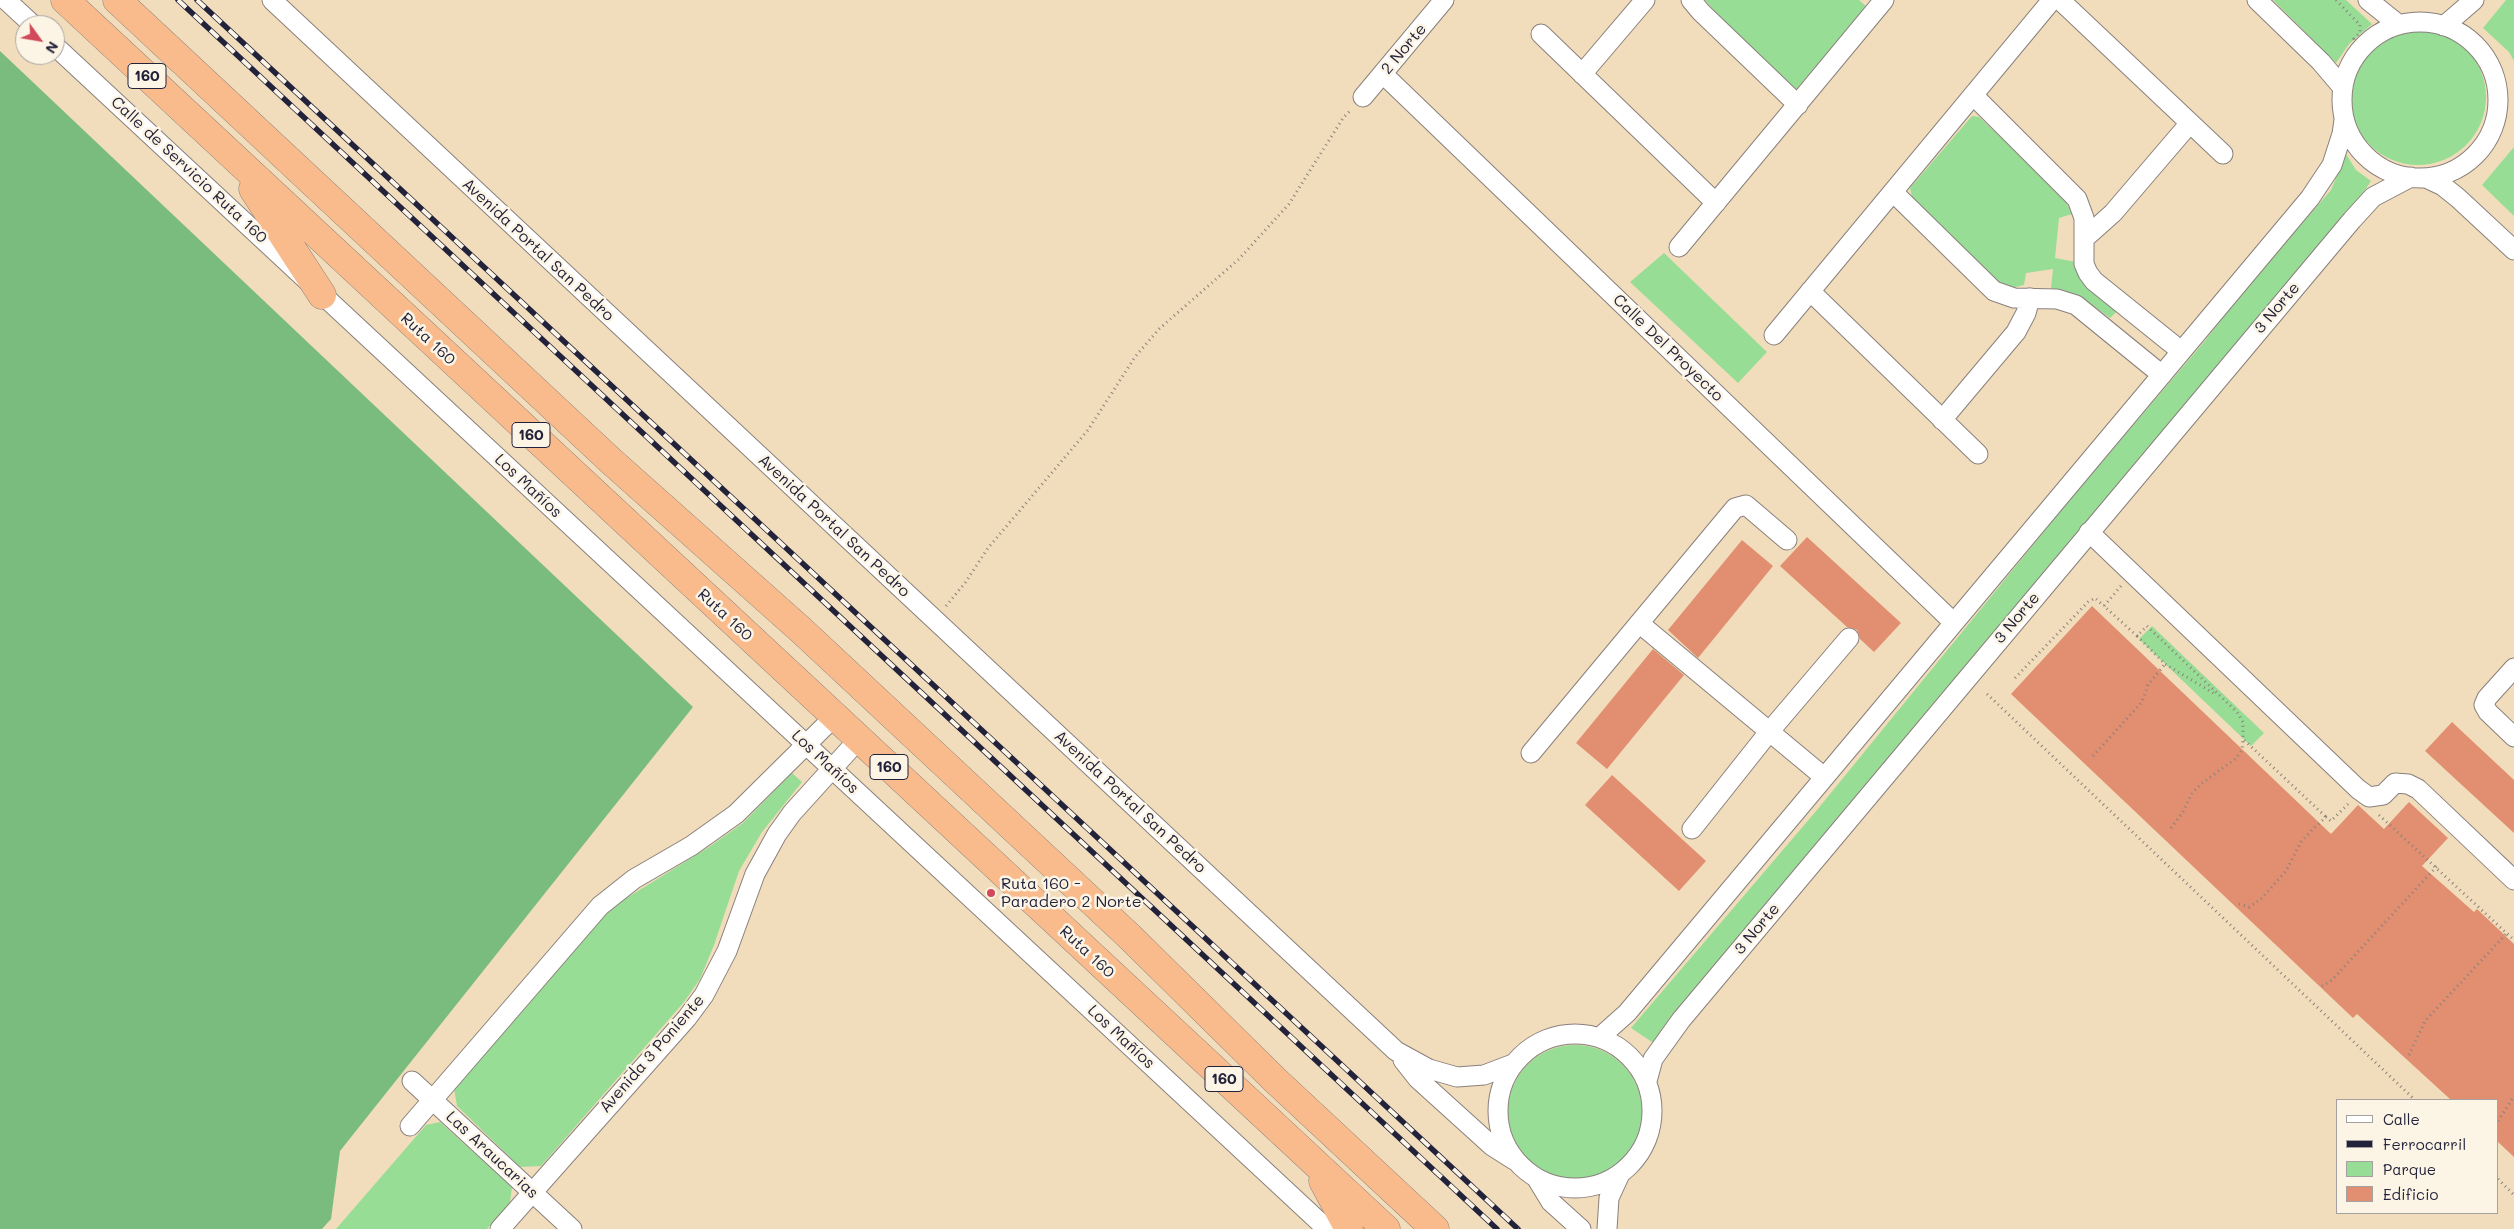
<!DOCTYPE html>
<meta charset="utf-8">
<style>
body{margin:0}
#map{position:relative;width:2514px;height:1229px;overflow:hidden;background:#f1ddbc;font-family:Mali,sans-serif}
canvas{display:block}
.legend{position:absolute;left:2336px;top:1099px;width:162px;height:115px;box-sizing:border-box;background:#fcf5e5;border:1px solid #a5a1a1;margin:0;padding:6px 9px;list-style:none;font-size:15px;color:#22223b}
.legend li{display:flex;align-items:center;gap:10px;height:25px}
.legend b{width:25px;border:1px solid #a5a1a1}
.north{position:absolute;left:15px;top:15px;width:50px;height:50px;box-sizing:border-box;background:#fcf5e5;border:1px solid #a5a1a1;border-radius:50%;rotate:122deg;font-size:14px;font-weight:700;line-height:20px;text-align:center;color:#22223b}
.north::after{content:'';display:block;margin:auto;width:18px;height:22px;background:#d1495b;clip-path:polygon(50% 0,100% 100%,50% 72%,0 100%)}
</style>
<div id="map">
<canvas width="2514" height="1229"></canvas>
<ul class="legend">
<li><b style="height:6px;background:#fff"></b>Calle</li>
<li><b style="height:6px;background:#22223b"></b>Ferrocarril</li>
<li><b style="height:14px;background:#98dd95"></b>Parque</li>
<li><b style="height:14px;background:#e18f70"></b>Edificio</li>
</ul>
<div class="north">N</div>
</div>
<script>
const g = document.querySelector('canvas').getContext('2d');
g.lineJoin = 'round';
function paint(path, color) {
  g.fillStyle = color;
  g.fill(path, 'evenodd');
}
function poly(rows) {
  const path = new Path2D();
  for (const r of rows) {
    if (r.length === 3) {
      path.moveTo(r[0] + r[2], r[1]);
      path.arc(r[0], r[1], r[2], 0, 2 * Math.PI);
      continue;
    }
    path.moveTo(r[0], r[1]);
    for (let i = 2; i < r.length; i += 2) path.lineTo(r[i], r[i + 1]);
  }
  return path;
}
function trace(path, color, width, dash) {
  g.strokeStyle = color;
  g.lineWidth = width;
  g.lineCap = dash ? 'butt' : 'round';
  g.setLineDash(dash || []);
  g.stroke(path);
}
function write(font, color, halo, rows, align = 'center') {
  g.font = font + ' Mali,sans-serif';
  g.lineWidth = 5;
  g.setLineDash([]);
  g.textBaseline = 'middle';
  g.strokeStyle = halo;
  g.fillStyle = color;
  for (const [text, x, y, turn = 0] of rows) {
    g.save();
    g.translate(x, y);
    g.rotate((+turn || 0) * Math.PI / 180);
    g.textAlign = isNaN(turn) ? turn : align;
    if (halo) g.strokeText(text, 0, 0);
    g.fillText(text, 0, 0);
    g.restore();
  }
}
paint(poly([
 [1705,0,1859,0,1867,7,1795,91,1742,43],
 [2273,0,2346,0,2372,24,2349,44,2336,63],
 [2506,0,2514,0,2514,61,2509,52,2483,28],
 [2418,97,68],
 [1972,116,1979,117,2062,194,2072,214,2059,218,2055,258,2076,262,2117,311,2110,318,2081,297,2051,288,2053,269,2026,273,2024,285,2008,289,2000,286,1912,197,1910,188],
 [2514,147,2514,216,2482,185],
 [2346,154,2356,170,2371,181,2365,190,1922,717,1655,1044,1631,1028,1817,810,2073,496,2204,342,2241,294,2331,190],
 [1664,253,1767,352,1738,383,1630,282],
 [2152,626,2264,733,2251,746,2139,639],
 [792,773,802,782,762,832,739,871,714,945,700,979,684,1002,541,1166,520,1167,457,1106,454,1088,603,917,625,899,709,847,743,823],
 [1575,1112,67],
 [440,1122,512,1187,510,1202,487,1229,336,1229,426,1125]
]), '#98dd95');
paint(poly([
 [0,51,693,707,340,1151,331,1219,322,1229,0,1229]
]), '#7abc7e');
paint(poly([
 [1807,537,1901,623,1874,652,1860,639,1857,630,1847,627,1780,566],
 [1742,540,1773,566,1698,658,1668,630],
 [2092,606,2331,834,2358,805,2384,829,2409,802,2448,838,2422,866,2474,912,2477,909,2514,944,2514,1157,2498,1142,2498,1100,2451,1100,2357,1014,2353,1018,2011,694],
 [1653,649,1684,675,1607,769,1576,743],
 [2452,722,2514,780,2514,833,2425,751],
 [1612,775,1706,861,1679,891,1585,805]
]), '#e18f70');
const minor = poly([
 [6,0,33,25],
 [272,0,1396,1051,1429,1069,1457,1077,1484,1075,1513,1064],
 [1691,0,1701,12,1798,105],
 [2060,0,2223,154],
 [2257,0,2321,62,2343,88],
 [2368,0,2399,25],
 [2420,100,78],
 [2444,26,2474,0],
 [1541,34,1716,203],
 [55,46,1327,1229],
 [1383,74,1953,622],
 [1582,74,1645,0],
 [1973,95,2077,199,2084,218,2084,264,2088,273,2094,281,2181,351],
 [1363,97,1444,0],
 [2426,178,2443,186,2458,198,2514,250],
 [1893,192,1994,291,2014,298,2057,299,2076,305,2162,375],
 [2085,238,2113,213,2190,123],
 [1679,247,1884,0],
 [1810,291,1978,454],
 [1774,335,2052,0],
 [1942,420,2016,332,2026,313,2030,298],
 [2089,532,2358,789,2369,797,2383,795,2395,783,2408,784,2418,789,2514,880],
 [1639,623,1824,777],
 [2514,668,2487,698,2484,705,2488,712,2514,737],
 [1531,753,1735,508,1746,505,1787,540],
 [1692,829,1769,732,1849,638],
 [1575,1111,77],
 [1600,1037,1627,1013,2310,198,2332,165,2342,134,2344,120],
 [1403,1060,1418,1079,1492,1146,1514,1160],
 [412,1081,572,1229],
 [1647,1081,1653,1059,1681,1020,2352,220,2373,197,2411,177],
 [410,1126,600,906,634,879,691,846,736,814,834,717],
 [1537,1179,1551,1202,1581,1229],
 [500,1229,687,1018,704,995,727,951,755,874,777,834,792,813,859,739],
 [1607,1229,1609,1198,1620,1174]
]);
const highway = poly([
 [65,0,1386,1229],
 [117,0,611,461,801,630,1130,937,1275,1080,1435,1229],
 [253,189,322,295],
 [1323,1181,1349,1229]
]);
trace(minor, '#8a807c', 21);
trace(highway, '#8a807c', 29);
trace(poly([
 [2336,0,2360,25,2360,32,2354,39,2363,47],
 [2121,586,2104,606,2137,636,2147,626,2237,712,2243,722,2243,739,2326,817],
 [946,606,965,583,988,548,1088,430,1135,357,1159,329,1239,259,1289,204,1343,118,1351,110],
 [2137,636,2165,664,2215,694],
 [2015,678,2088,602,2095,598,2104,606],
 [1987,694,2415,1100],
 [2093,756,2142,702,2148,685,2165,664],
 [2379,815,2514,940],
 [2171,828,2183,812,2192,793,2201,784,2235,759,2242,750,2243,739],
 [2239,904,2249,907,2261,899,2286,871,2301,842,2312,830,2326,817,2331,821,2348,804],
 [2322,986,2332,980,2437,866],
 [2409,1055,2425,1021,2507,933],
 [2498,1121,2514,1096],
 [2498,1179,2514,1195]
]), '#8a807c', 3, [1, 4]);
trace(minor, '#fff', 19);
trace(highway, '#fabb8c', 28);
const rail = poly([
 [178,0,1497,1229],
 [197,0,1518,1229]
]);
trace(rail, '#22223b', 5.5);
trace(rail, '#fcf5e5', 4, [11]);
for (const [x, y, r, color] of [
 [991,893,5,"#d1495b"]
]) {
  const dot = new Path2D();
  dot.arc(x, y, r, 0, 2 * Math.PI);
  g.fillStyle = color;
  g.fill(dot);
  trace(dot, '#fcf5e5', 2);
}
for (const [x, y, w] of [
 [147,76,38],
 [531,435,38],
 [889,767,38],
 [1224,1079,38]
]) {
  const box = new Path2D();
  box.roundRect(x - w / 2, y - 12.5, w, 25, 4);
  g.fillStyle = '#fcf5e5';
  g.fill(box);
  trace(box, '#22223b', 1);
}
write('bold 15px', '#22223b', null, [
 ["160",147,76],
 ["160",531,435],
 ["160",889,767],
 ["160",1224,1079]
]);
write('16px', '#22223b', '#fcf5e5', [
 ["2 Norte",1404,49,-50],
 ["Calle de Servicio Ruta 160",189,170,43],
 ["Avenida Portal San Pedro",538,250,43],
 ["3 Norte",2277,308,-50],
 ["Ruta 160",428,339,43],
 ["Calle Del Proyecto",1668,348,44],
 ["Los Mañíos",528,486,43],
 ["Avenida Portal San Pedro",834,526,43],
 ["Ruta 160",725,615,43],
 ["3 Norte",2017,618,-50],
 ["Los Mañíos",825,762,43],
 ["Avenida Portal San Pedro",1130,802,43],
 ["3 Norte",1757,929,-50],
 ["Ruta 160",1087,952,43],
 ["Los Mañíos",1121,1037,43],
 ["Avenida 3 Poniente",652,1054,-49],
 ["Las Araucarias",492,1155,43]
]);
write('16px', '#22223b', '#fcf5e5', [
 ["Ruta 160 -",1001,884],
 ["Paradero 2 Norte",1001,902]
], 'left');
</script>
